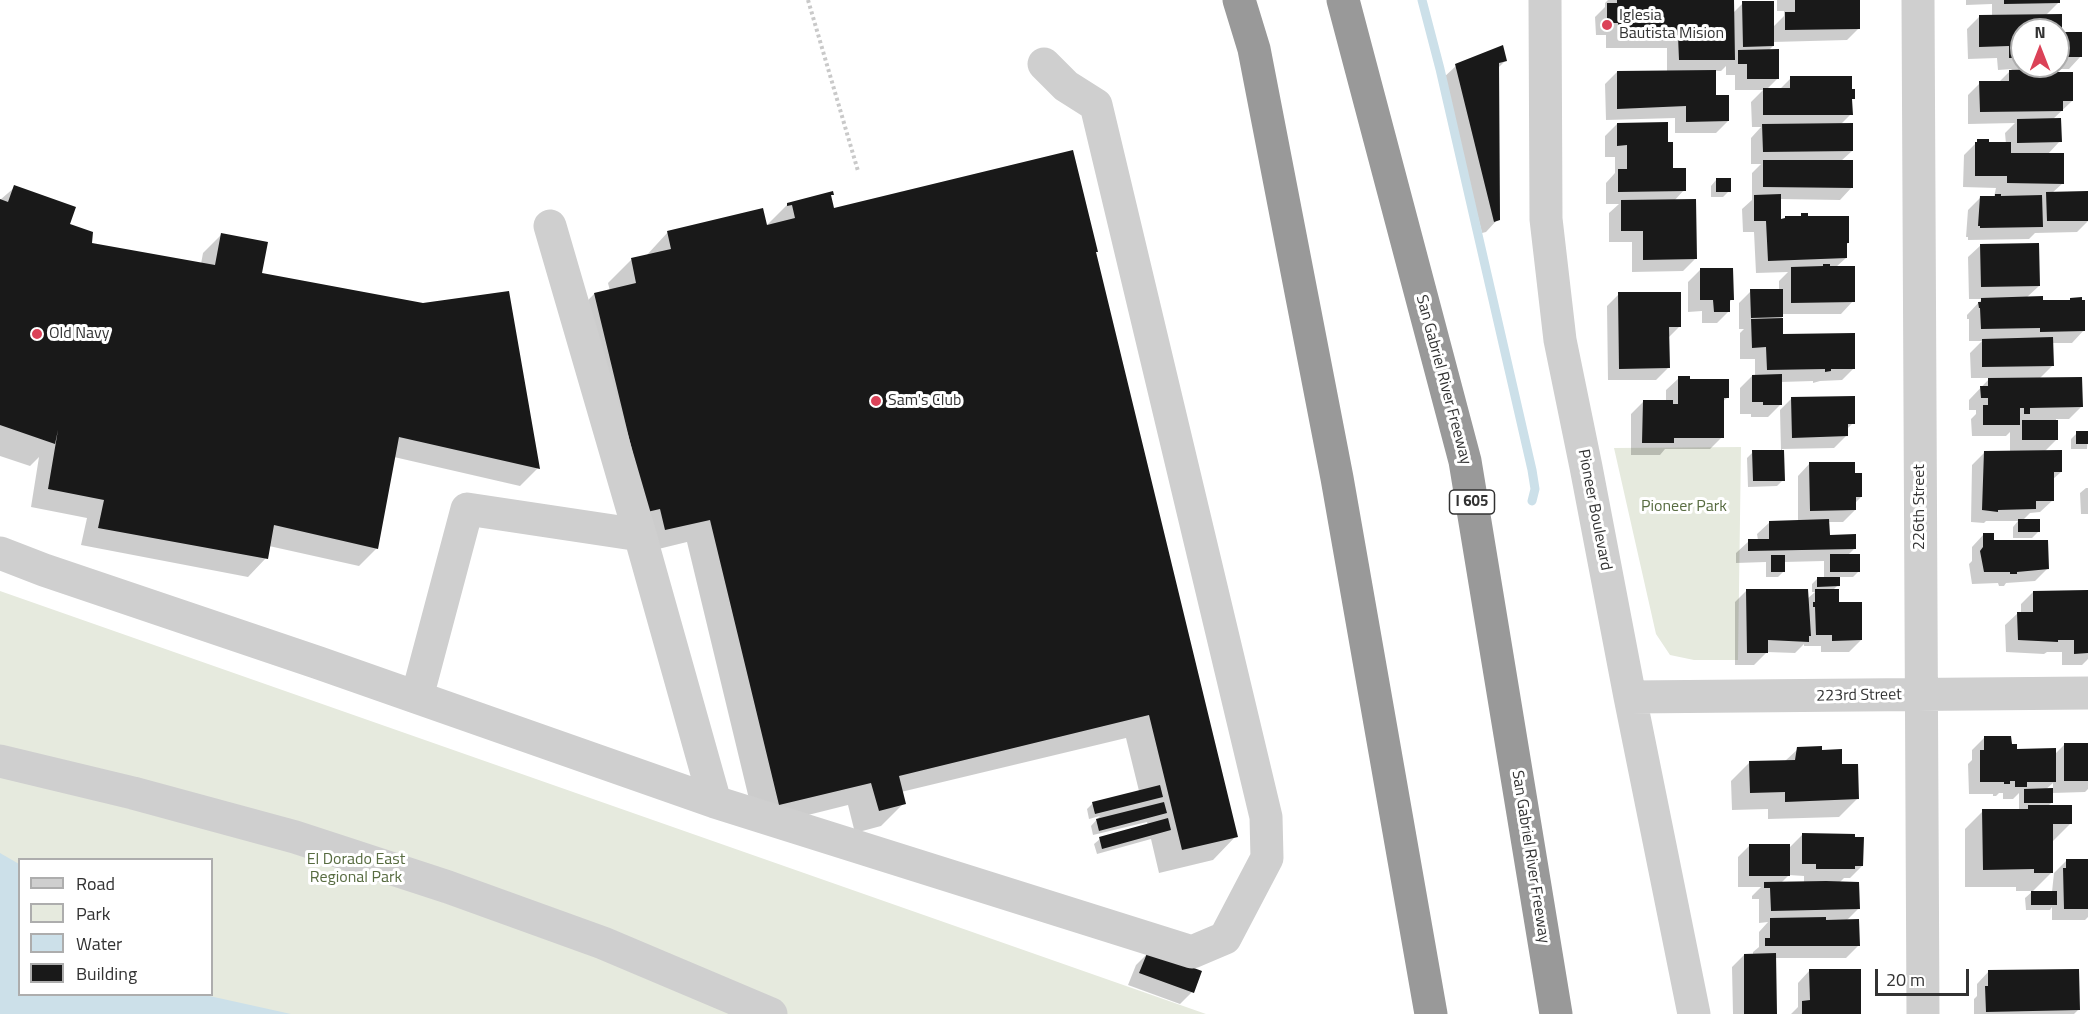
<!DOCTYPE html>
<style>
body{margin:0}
#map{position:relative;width:2088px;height:1014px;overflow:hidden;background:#fff;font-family:"Titillium Web",sans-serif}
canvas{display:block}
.legend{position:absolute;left:18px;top:858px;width:195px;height:138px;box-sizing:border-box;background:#fff;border:2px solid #adadad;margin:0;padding:8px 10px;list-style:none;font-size:18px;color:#323232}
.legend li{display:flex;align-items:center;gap:12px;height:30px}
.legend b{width:30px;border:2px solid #adadad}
.north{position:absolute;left:2010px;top:18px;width:60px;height:60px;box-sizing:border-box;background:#fff;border:2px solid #adadad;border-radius:50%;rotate:0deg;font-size:16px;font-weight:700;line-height:24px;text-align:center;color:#323232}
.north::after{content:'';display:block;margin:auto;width:21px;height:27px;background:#db4258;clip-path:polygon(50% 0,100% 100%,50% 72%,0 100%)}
.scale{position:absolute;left:1875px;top:969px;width:94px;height:27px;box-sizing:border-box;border:3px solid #323232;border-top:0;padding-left:8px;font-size:18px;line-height:21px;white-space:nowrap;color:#323232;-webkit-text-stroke:4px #fff;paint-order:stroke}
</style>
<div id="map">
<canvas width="2088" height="1014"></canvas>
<ul class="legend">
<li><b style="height:8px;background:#cfcfcf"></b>Road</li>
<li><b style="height:16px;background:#e6eade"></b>Park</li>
<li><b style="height:16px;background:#cce0e9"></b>Water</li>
<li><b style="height:16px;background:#191919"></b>Building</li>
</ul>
<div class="north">N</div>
<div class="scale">20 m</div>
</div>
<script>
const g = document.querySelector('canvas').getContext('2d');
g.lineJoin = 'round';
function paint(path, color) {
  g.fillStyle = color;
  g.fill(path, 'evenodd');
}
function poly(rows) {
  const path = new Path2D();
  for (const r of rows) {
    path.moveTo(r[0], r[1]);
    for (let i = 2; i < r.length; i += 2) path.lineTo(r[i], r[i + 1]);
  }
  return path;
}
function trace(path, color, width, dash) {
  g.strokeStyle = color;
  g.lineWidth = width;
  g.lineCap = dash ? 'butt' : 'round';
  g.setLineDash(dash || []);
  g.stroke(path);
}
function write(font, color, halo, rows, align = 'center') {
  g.font = font + ' "Titillium Web",sans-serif';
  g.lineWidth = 6;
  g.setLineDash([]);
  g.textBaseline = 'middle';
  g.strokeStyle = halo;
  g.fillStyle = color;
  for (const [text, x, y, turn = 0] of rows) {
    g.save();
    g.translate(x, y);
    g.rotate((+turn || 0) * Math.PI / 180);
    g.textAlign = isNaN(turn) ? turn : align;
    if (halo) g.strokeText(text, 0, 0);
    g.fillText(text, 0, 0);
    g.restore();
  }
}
paint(poly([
 [1741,447,1738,660,1694,660,1670,655,1656,634,1614,448],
 [0,591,1206,1014,0,1014],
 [20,860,212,860,212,994,20,994]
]), '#e6eade');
paint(poly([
 [0,853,19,864,20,994,205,995,291,1014,0,1014]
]), '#cce0e9');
paint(poly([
 [1608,0,1733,0,1733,13,1743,3,1773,27,1784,16,1784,11,1777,11,1777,0,1859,0,1859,28,1847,40,1773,42,1773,46,1768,51,1778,78,1766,90,1779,90,1791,78,1851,90,1853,98,1851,100,1851,114,1841,124,1852,151,1841,161,1852,187,1840,200,1779,199,1780,221,1799,218,1802,215,1848,243,1846,245,1846,258,1836,267,1853,301,1841,314,1782,314,1782,336,1854,368,1842,380,1820,381,1813,383,1813,381,1781,382,1781,404,1768,417,1751,417,1751,414,1740,414,1740,388,1752,376,1755,376,1755,359,1740,359,1740,333,1744,329,1739,329,1739,303,1751,291,1779,290,1779,281,1788,272,1756,273,1754,232,1743,232,1742,209,1752,200,1752,173,1761,164,1751,164,1751,138,1761,127,1752,127,1751,102,1763,90,1735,90,1735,75,1726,75,1726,66,1721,71,1715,71,1715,97,1728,121,1716,133,1675,133,1675,118,1606,120,1605,84,1617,72,1667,72,1667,48,1606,48,1606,35,1596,35,1595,17,1605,7,1605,3],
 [1966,0,2059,0,2059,2,2045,16,2061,16,2061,34,2081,56,2069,69,2050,69,2050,74,2072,101,2052,120,2060,141,2047,155,2063,183,2052,193,2088,193,2088,221,2077,232,2035,233,2029,239,1968,240,1968,237,1966,237,1968,210,1980,198,1994,197,1996,188,1963,187,1964,155,1978,141,1988,144,2006,144,2005,133,2015,123,1968,124,1968,95,1980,83,1999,82,2012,69,1998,70,1997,58,1968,59,1967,29,1979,17,1992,17,1992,4,1966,5],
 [2022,30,2058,30,2058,66,2022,66],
 [1506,60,1497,69,1498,219,1486,232,1482,233,1443,78,1456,66],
 [1617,124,1667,143,1671,170,1684,190,1674,201,1695,259,1683,271,1632,272,1632,242,1609,242,1609,213,1619,204,1606,204,1606,183,1615,173,1615,157,1605,157,1605,136],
 [1716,180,1729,191,1723,197,1711,197,1711,186],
 [15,187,68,225,89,247,201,264,203,253,221,235,260,274,538,468,520,486,394,457,377,548,359,566,269,546,266,558,248,577,81,545,87,518,31,507,39,457,30,466,0,456,0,200],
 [832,194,830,197,833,210,1095,253,1236,836,1213,860,1159,873,1151,839,1097,854,1094,844,1100,839,1148,826,1147,822,1093,835,1091,826,1100,816,1089,819,1087,809,1093,803,1139,791,1126,738,901,792,904,803,881,826,855,833,848,805,756,828,687,542,642,553,571,318,594,294,610,291,608,283,631,260,645,257,668,232,766,226,788,204],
 [1981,245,2039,286,2026,298,2041,302,2084,330,2072,343,2052,343,2052,366,2039,379,2081,407,2069,419,2056,419,2056,440,2044,452,2061,472,2052,480,2053,500,2040,512,2030,513,2022,521,2038,532,2032,538,2013,538,2013,527,2018,521,1986,521,1984,523,1971,522,1972,465,1985,452,2010,452,2010,432,2006,436,1972,436,1971,419,1976,414,1976,410,1969,410,1969,400,1990,378,1971,378,1970,353,1982,341,1969,341,1969,319,1967,319,1967,315,1982,299,1969,299,1968,257],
 [1700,270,1732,299,1729,303,1729,311,1717,323,1702,323,1702,311,1688,312,1688,282],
 [1619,294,1679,327,1668,338,1668,368,1656,380,1608,380,1607,306],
 [1679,378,1727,398,1722,402,1722,437,1710,449,1665,449,1660,455,1631,455,1631,414,1643,402,1666,402,1666,390],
 [1792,398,1853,423,1846,430,1846,436,1834,448,1782,449,1783,480,1777,486,1748,487,1747,458,1753,452,1781,451,1780,410],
 [2077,433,2088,433,2087,449,2071,449,2071,439],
 [1810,463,1854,475,1861,497,1855,503,1855,510,1843,522,1828,522,1828,537,1855,548,1847,556,1859,571,1853,577,1838,577,1838,585,1833,590,1837,604,1861,640,1849,652,1821,652,1821,646,1804,646,1804,644,1795,653,1767,652,1754,665,1735,665,1735,602,1747,590,1807,599,1815,592,1812,592,1812,584,1817,579,1824,578,1824,561,1784,562,1784,571,1778,577,1766,577,1766,562,1736,563,1736,553,1749,541,1758,540,1757,534,1770,522,1798,522,1798,476],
 [2086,488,2088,488,2088,514,2081,514,2080,493],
 [1984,534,1993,542,2047,569,2035,581,2006,583,2004,586,1999,586,1998,583,1972,584,1969,564,1972,561,1972,547],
 [2088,591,2088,659,2082,665,2062,665,2062,652,2047,652,2044,654,2006,652,2005,625,2018,613,2021,613,2021,604,2033,592],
 [1984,738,2010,746,2016,751,2054,755,2064,745,2088,745,2088,789,2085,792,2052,793,2052,802,2047,807,2070,824,2052,842,2052,872,2032,892,2052,892,2054,873,2067,860,2088,860,2088,917,2085,920,2052,920,2052,907,2050,910,2026,910,2025,898,2033,891,2016,891,2016,887,1965,887,1965,829,1983,811,2019,811,2019,793,2013,799,2003,799,2003,793,1999,793,1996,796,1993,796,1993,794,1969,794,1968,764,1972,760,1972,750],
 [2053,783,2053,790,2045,790],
 [1798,749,1821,751,1841,766,1857,799,1839,817,1768,819,1768,809,1732,810,1731,781,1749,763,1785,761],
 [1802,835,1862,866,1850,878,1844,878,1839,883,1858,909,1846,921,1858,946,1846,958,1775,958,1776,1014,1733,1014,1732,967,1744,955,1753,955,1753,952,1759,947,1759,932,1768,922,1759,923,1759,899,1752,899,1752,896,1761,887,1738,887,1738,857,1750,845,1789,848],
 [1789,875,1804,876,1804,883,1781,883],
 [1148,953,1192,992,1180,1004,1128,985,1136,965],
 [1810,970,1860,1014,1791,1014,1798,1007,1798,983],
 [1989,971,2078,1010,2074,1014,1974,1014,1974,999,1977,996,1977,984]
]), '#0003');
trace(poly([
 [1422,0,1440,69,1532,470,1535,489,1532,501]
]), '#cce0e9', 9);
paint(poly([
 [1617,0,1734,0,1735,60,1679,60,1678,36,1618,36,1618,23,1607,23,1607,3,1617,3],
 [1795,0,1860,0,1860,29,1785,30,1785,12,1795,12],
 [2004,0,2060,0,2060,3,2004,4],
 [1742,1,1774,1,1774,46,1743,47],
 [2062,14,2062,32,2082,32,2082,57,2058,57,2058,30,2022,30,2022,58,2009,58,2009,46,1979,47,1979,15],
 [1503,45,1507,61,1499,63,1500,220,1494,222,1455,64],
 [1779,49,1779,79,1747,79,1747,64,1738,64,1738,50],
 [2051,69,2051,72,2073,72,2073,101,2063,101,2063,111,1980,112,1979,81,2009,81,2009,70],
 [1716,70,1716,95,1729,95,1729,121,1686,122,1686,106,1617,109,1617,71],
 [1790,76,1852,76,1852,89,1855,89,1855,99,1852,99,1853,115,1763,115,1763,88,1790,88],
 [2061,118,2062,142,2017,143,2017,119],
 [1668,122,1668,142,1673,142,1673,168,1686,168,1686,191,1618,192,1618,169,1627,169,1627,145,1617,146,1617,123],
 [1853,123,1853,151,1763,152,1762,124],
 [1977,139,1989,139,1989,142,2011,142,2011,153,2064,153,2064,184,2007,183,2007,176,1975,176,1975,142,1977,142],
 [1073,150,1098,252,1096,252,1238,837,1182,850,1149,715,899,776,906,804,879,811,871,783,779,805,710,520,665,530,660,509,647,512,594,293,636,283,631,258,671,249,667,231,763,208,767,225,795,218,792,205,787,206,787,203,833,191,834,195,831,195,834,208],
 [1763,160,1853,160,1853,188,1763,187],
 [1716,178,1731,178,1731,192,1716,192],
 [14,185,76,207,70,224,93,232,92,243,215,265,221,233,268,242,262,273,423,303,509,291,540,469,399,437,378,549,274,525,268,559,98,528,104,500,48,489,58,430,55,444,0,425,0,199,8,202],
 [2088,191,2088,221,2047,221,2046,192],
 [1781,194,1781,219,1785,218,1785,216,1801,216,1801,213,1808,213,1808,216,1849,216,1849,243,1847,243,1847,258,1768,261,1766,221,1754,221,1754,195],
 [1995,194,2001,194,2001,196,2042,195,2043,227,1980,228,1980,226,1978,226,1980,196,1995,196],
 [1696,199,1697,259,1643,260,1643,231,1621,231,1621,200],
 [2039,243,2040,286,1981,287,1980,244],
 [1823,264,1830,264,1830,266,1855,266,1855,302,1791,303,1791,267,1823,266],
 [1700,268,1733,268,1734,300,1730,300,1730,312,1714,312,1713,300,1700,300],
 [1750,289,1783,289,1783,317,1751,318],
 [1618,292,1681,292,1681,327,1669,327,1670,368,1619,369],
 [2043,296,2043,300,2070,300,2070,298,2082,297,2082,300,2085,300,2085,331,2040,332,2040,328,1981,329,1980,308,1979,308,1978,302,1981,302,1981,298],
 [1783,318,1783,334,1855,333,1855,369,1831,369,1831,371,1825,372,1825,369,1767,370,1766,347,1752,348,1751,319],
 [2053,337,2054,366,1982,367,1982,339],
 [1782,374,1782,405,1763,405,1763,402,1752,402,1752,375],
 [1678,376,1690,376,1690,379,1729,379,1729,398,1724,398,1724,438,1674,438,1674,443,1642,443,1643,400,1673,400,1673,404,1678,404],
 [2082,377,2083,407,2030,408,2030,414,2024,414,2024,408,2020,408,2020,425,1983,425,1983,405,1988,405,1988,398,1981,398,1980,386,1988,386,1988,378],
 [1855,396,1855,424,1848,424,1848,436,1792,438,1791,397],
 [2022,420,2058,420,2058,440,2022,440],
 [2076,431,2088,431,2088,444,2076,444],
 [1752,450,1784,450,1785,481,1753,481],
 [2062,450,2062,472,2054,472,2054,501,2036,501,2036,509,1998,510,1998,512,1982,510,1984,451],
 [1809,462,1855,462,1855,473,1862,473,1862,497,1856,497,1856,510,1810,511],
 [1829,519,1830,535,1856,534,1856,549,1748,551,1748,539,1769,539,1769,521],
 [2018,519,2040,519,2040,532,2018,532],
 [1983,533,1994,533,1994,540,2048,540,2049,569,2017,572,2017,574,2010,574,2010,572,1984,572,1980,551,1983,547],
 [1830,554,1860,554,1860,572,1830,572],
 [1771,555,1785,555,1785,572,1771,572],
 [1817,577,1840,577,1840,586,1817,587],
 [1746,589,1808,589,1811,636,1809,636,1809,642,1768,640,1768,653,1747,653],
 [1815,589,1839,589,1839,602,1862,602,1862,640,1832,641,1832,635,1816,635,1815,607,1813,607,1813,602,1815,602],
 [2088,590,2088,653,2074,654,2074,640,2058,640,2058,642,2018,640,2017,612,2033,612,2033,591],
 [1984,736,2011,736,2012,744,2017,744,2017,749,2056,748,2056,782,2027,782,2027,787,2015,787,2015,781,2010,781,2010,784,2004,784,2004,782,1980,782,1980,750,1984,750],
 [2064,743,2088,743,2088,781,2064,781],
 [1822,746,1822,750,1842,749,1842,764,1858,764,1859,799,1785,802,1785,792,1750,793,1749,761,1795,760,1797,747],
 [1160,785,1163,797,1095,814,1092,802],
 [2053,788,2053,803,2024,803,2024,789],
 [1164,802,1167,813,1099,831,1096,819],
 [2028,805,2072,805,2072,824,2053,824,2053,873,2034,873,2034,869,1983,870,1982,809,2028,809],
 [1168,818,1171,830,1102,849,1099,837],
 [1802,833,1855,834,1855,837,1864,837,1863,866,1855,866,1855,869,1816,869,1816,864,1802,864],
 [1749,844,1790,844,1790,876,1749,876],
 [2066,859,2088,859,2088,909,2064,909,2063,868,2066,868],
 [1826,881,1859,882,1860,909,1771,911,1770,888,1764,888,1764,882],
 [2031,891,2057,891,2057,905,2031,905],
 [1826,917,1826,920,1859,919,1860,946,1765,946,1765,938,1770,938,1770,918],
 [1148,951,1202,971,1194,993,1139,973],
 [1776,953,1777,1014,1744,1014,1744,954],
 [1809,969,1861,969,1861,1014,1802,1014,1802,1001,1810,1000],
 [2079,969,2080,1010,1986,1012,1985,986,1988,986,1988,970]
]), '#191919');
trace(poly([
 [808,0,858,171]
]), '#c9c9c9', 4, [3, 3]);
trace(poly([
 [1545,0,1546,219,1560,340,1586,467,1630,697,1694,1014],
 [1918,0,1923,1014],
 [550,226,640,535,715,802],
 [0,553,44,570,319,663,715,802,1192,952,1225,938,1267,858,1266,817,1096,105,1066,86,1044,64],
 [417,697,467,509,640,535],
 [1630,697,2088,693],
 [0,761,133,793,295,837,448,887,603,943,771,1014]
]), '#cfcfcf', 33);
trace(poly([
 [1239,0,1254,49,1337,478,1431,1014],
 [1343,0,1465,461,1556,1014]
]), '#999', 33);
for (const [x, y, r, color] of [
 [1607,25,6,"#db4258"],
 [37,334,6,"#db4258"],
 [876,401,6,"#db4258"]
]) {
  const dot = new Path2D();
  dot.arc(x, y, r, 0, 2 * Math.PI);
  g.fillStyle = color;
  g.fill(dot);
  trace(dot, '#fff', 2);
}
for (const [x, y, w] of [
 [1472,502,45]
]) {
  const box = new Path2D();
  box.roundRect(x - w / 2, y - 12, w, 24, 4.5);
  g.fillStyle = '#fff';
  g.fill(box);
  trace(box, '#323232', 1.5);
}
write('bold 15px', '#323232', null, [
 ["I 605",1472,502]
]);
write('16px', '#323232', '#fff', [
 ["Iglesia",1619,16],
 ["Bautista Mision",1619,34],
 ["Old Navy",49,334],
 ["Sam's Club",888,401]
], 'left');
write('16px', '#323232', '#fff', [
 ["San Gabriel River Freeway",1443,380,75],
 ["226th Street",1920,507,-90],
 ["Pioneer Boulevard",1594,510,79],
 ["223rd Street",1859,696,-1],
 ["San Gabriel River Freeway",1530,857,81]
]);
write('16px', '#586c41', '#fff', [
 ["Pioneer Park",1684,507],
 ["El Dorado East",356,860],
 ["Regional Park",356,878]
]);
</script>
